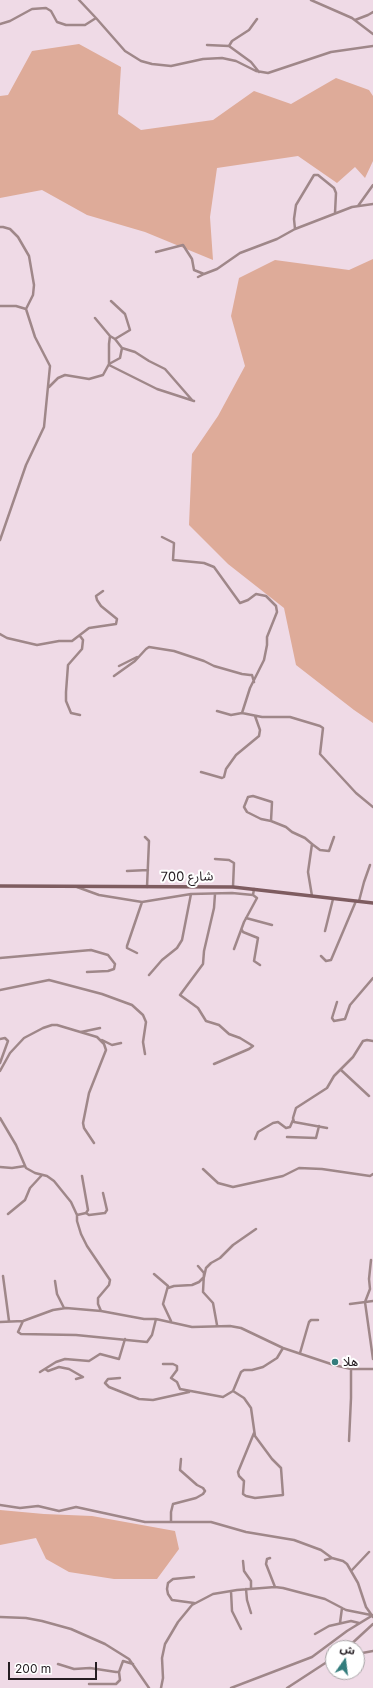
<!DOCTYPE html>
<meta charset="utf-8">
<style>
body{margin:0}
#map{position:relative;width:373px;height:1688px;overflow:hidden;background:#efdae6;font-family:Inter,"Noto Sans Arabic",sans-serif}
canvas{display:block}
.north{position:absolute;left:325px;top:1640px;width:40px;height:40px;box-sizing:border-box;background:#fff;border:1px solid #a8a5a7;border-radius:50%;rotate:14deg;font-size:11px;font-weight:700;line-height:16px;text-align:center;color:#251d22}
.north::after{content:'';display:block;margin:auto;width:14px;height:18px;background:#347d7d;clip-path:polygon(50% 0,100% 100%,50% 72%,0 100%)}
.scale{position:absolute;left:8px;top:1662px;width:89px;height:18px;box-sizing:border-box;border:2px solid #251d22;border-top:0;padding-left:5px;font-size:12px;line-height:14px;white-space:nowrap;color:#251d22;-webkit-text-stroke:3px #fff;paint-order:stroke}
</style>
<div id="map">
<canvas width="373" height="1688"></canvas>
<div class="north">ش</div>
<div class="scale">200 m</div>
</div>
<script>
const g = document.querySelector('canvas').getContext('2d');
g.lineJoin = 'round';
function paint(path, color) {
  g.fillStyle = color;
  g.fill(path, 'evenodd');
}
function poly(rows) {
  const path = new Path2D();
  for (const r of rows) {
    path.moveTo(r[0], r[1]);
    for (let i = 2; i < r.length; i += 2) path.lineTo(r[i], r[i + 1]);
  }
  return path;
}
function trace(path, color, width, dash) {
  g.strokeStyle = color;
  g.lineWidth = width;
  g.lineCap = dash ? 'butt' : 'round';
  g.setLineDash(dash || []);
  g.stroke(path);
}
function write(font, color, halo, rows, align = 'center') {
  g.font = font + ' Inter,"Noto Sans Arabic",sans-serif';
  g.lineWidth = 4;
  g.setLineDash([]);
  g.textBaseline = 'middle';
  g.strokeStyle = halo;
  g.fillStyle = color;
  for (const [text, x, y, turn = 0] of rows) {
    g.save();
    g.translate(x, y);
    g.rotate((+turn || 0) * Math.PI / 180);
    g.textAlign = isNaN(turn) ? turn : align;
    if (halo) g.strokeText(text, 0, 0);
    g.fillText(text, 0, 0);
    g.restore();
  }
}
paint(poly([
 [79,44,121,67,118,114,141,130,213,120,254,91,291,104,336,78,369,90,373,96,373,161,365,178,355,167,337,183,298,156,217,168,210,217,213,260,145,232,87,215,42,190,0,198,0,96,8,95,32,51],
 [373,259,373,723,354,710,296,665,284,608,228,564,189,525,192,454,218,416,245,366,231,316,239,278,275,260,349,270],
 [0,1510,44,1514,92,1516,175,1531,179,1549,157,1579,114,1579,69,1572,46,1559,36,1538,0,1545]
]), '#deab99');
trace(poly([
 [79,0,96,18],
 [311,0,352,18,373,34],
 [257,19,249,30,232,41,229,46,251,62,259,72],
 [355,20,368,15,373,12],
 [0,24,10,21,32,9,46,8,51,11,57,22,66,25,85,25,96,18,125,51,141,61,152,64,171,66,203,59,222,58,236,61,256,71,268,73,331,52,373,46],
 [207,45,229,46],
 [358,206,373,185],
 [0,227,3,227,10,229,18,237,29,256,34,285,33,295,26,309,35,337,50,366,44,427,26,465,0,540],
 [295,229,294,219,296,205,314,175,318,175,334,188,336,193,335,213],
 [156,252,183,245,192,259,194,270,204,274,217,269,240,253,277,239,295,229,352,207,373,204],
 [198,277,204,274],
 [111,301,125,314,130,330,115,339],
 [0,306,16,306,26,309],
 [95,318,110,336],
 [122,348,135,352,149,361,165,369,192,400],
 [109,365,157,389,194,401],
 [49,387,58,378,65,375,89,379,103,375,109,364,109,344,110,336,115,339,122,348,120,358,109,364],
 [162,537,174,543,173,560,204,563,214,567,240,603,248,600,256,594,266,596,276,606,277,612,267,637,267,645,264,660,250,688,242,713],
 [0,634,7,638,37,645,59,641,72,641,89,628,116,624,117,619,101,606,97,600,96,596,103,591],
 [80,636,83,640,82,649,68,665,66,692,66,701,71,713,80,715],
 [119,666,137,657],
 [114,676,135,661,146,649,149,647,174,651,204,661,214,666,242,674,250,675,252,675,254,682],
 [217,711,231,715,242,713,262,717,290,717,320,726,323,728,320,754,356,793,373,807],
 [201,772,222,778,224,777,226,769,236,755,259,736,260,730,255,716],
 [271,821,272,802,253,796,248,797,244,807,247,812,261,819,271,821,286,827,292,832,305,838,312,844,308,872,312,896],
 [145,837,149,841,147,887],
 [312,844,320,850,329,851,334,837],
 [215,859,229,860,234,863,233,887],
 [127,871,148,870],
 [77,887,99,895,142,902,191,894,232,893,253,895,254,889],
 [359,901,364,882,370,865],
 [246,918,272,925],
 [242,930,243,932,258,938,254,961,260,965],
 [325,931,333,899],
 [234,949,244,922,257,898,253,895],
 [137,953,127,948,127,946,142,902],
 [321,956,326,961,331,960,356,901],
 [0,958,91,950,108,955,115,964,114,969,108,971,87,972],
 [149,975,162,960,177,948,182,940,191,894],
 [0,990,49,980,102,994,132,1005,143,1015,146,1022,143,1042,145,1054],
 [337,1002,332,1018,334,1021,345,1019,350,1005,373,978],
 [81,1032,100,1028],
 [0,1039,5,1038,8,1041,0,1063],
 [102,1040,112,1045,121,1043],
 [214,1064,249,1049,253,1046,240,1038,229,1034,219,1025,206,1021,198,1008,180,995,203,964,204,951,214,908,215,894],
 [341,1070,369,1096],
 [0,1071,10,1053,24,1038,43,1028,52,1025,57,1025,97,1037,104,1044,106,1050,89,1093,83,1123,84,1128,94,1143],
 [0,1118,16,1145,26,1168,35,1173,47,1176,54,1181,71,1202,77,1215],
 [327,1128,294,1122,293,1118,296,1108,327,1088,334,1076,353,1057,363,1041,367,1040,373,1041],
 [287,1137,316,1138,319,1126],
 [255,1139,258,1132,273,1123,278,1122,286,1128,290,1127,293,1120],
 [0,1167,12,1168,25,1166],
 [203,1169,218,1183,233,1187,283,1176,299,1168,322,1169,370,1176,373,1174],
 [82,1176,88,1210,86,1213,77,1215,77,1221,81,1234,87,1246,110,1280,109,1285,98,1298,98,1304,101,1311,144,1319,156,1319,192,1327,230,1326,241,1328,283,1348,334,1365,351,1369,373,1369],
 [86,1213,89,1215,105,1213,107,1210,103,1193],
 [8,1214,25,1200,30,1188,42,1175],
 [371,1260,369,1279,370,1289,365,1302,373,1359],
 [198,1266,204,1273,203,1292,213,1303,217,1325],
 [154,1274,168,1286,163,1304,171,1321],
 [3,1276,9,1321],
 [55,1281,57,1294,64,1308],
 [168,1288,174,1286,192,1285,199,1282,204,1277,206,1268,211,1263,220,1258,233,1245,256,1229],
 [350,1304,373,1301],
 [23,1321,18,1332,21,1334,76,1335,147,1342,152,1335,156,1319],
 [0,1322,23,1321,53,1310,66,1308,101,1311],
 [300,1353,309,1322,311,1320,318,1320],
 [163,1364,173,1364,177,1366,177,1370,171,1378,177,1382,180,1389,223,1397,233,1391,244,1398,251,1408,255,1436,272,1459,281,1468,283,1495,255,1498,246,1496,243,1494,244,1481,239,1476,238,1472,254,1433],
 [45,1369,48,1371,59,1367,69,1369,83,1377,76,1379],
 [40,1372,56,1362,65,1359,89,1361,100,1354,119,1359,125,1339],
 [120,1378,108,1379,105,1383,109,1387,139,1399,153,1400,189,1392],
 [233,1391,241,1372,244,1370,252,1370,263,1367,277,1358,283,1348],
 [349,1441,351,1398,351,1369],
 [0,1505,20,1508,38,1506,59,1511,76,1507,145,1522,211,1522,246,1532,294,1540,321,1550,332,1558,343,1561,347,1564,358,1583,366,1607,373,1617],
 [171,1521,171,1512,173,1504,196,1498,203,1494,205,1491,203,1488,197,1485,180,1470,181,1459],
 [270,1558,267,1559,266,1564,275,1587],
 [325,1560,332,1558],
 [243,1561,244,1571,251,1581,251,1589],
 [352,1570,369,1552],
 [194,1577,173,1579,168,1583,167,1589,168,1594,172,1600,194,1603],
 [246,1589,247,1600,251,1613],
 [231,1591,232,1611,241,1629],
 [0,1617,26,1618,42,1621,71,1629,105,1644,129,1659,149,1688],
 [340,1623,342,1608],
 [315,1634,329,1626,351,1621,359,1623],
 [347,1648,373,1624],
 [357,1654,373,1651],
 [58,1664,74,1669,90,1668,116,1672,119,1672,123,1661,133,1664],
 [89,1684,116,1684,120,1680,119,1672],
 [161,1688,163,1678,162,1658,165,1644,178,1622,192,1605,213,1594,237,1590,275,1587,283,1588,325,1599,346,1610,371,1615],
 [231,1688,312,1657,347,1631,373,1615],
 [287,1688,333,1658]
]), '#9f8789', 2.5);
trace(poly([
 [0,886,233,887,373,903]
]), '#7e5c60', 3.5);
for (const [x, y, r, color] of [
 [335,1362,4,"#347d7d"]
]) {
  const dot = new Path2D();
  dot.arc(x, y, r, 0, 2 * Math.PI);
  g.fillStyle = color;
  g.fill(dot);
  trace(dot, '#fff', 1.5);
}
write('13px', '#251d22', '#fff', [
 ["شارع 700",187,877,-1]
]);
write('13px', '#251d22', '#fff', [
 ["هلا",343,1362]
], 'left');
</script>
